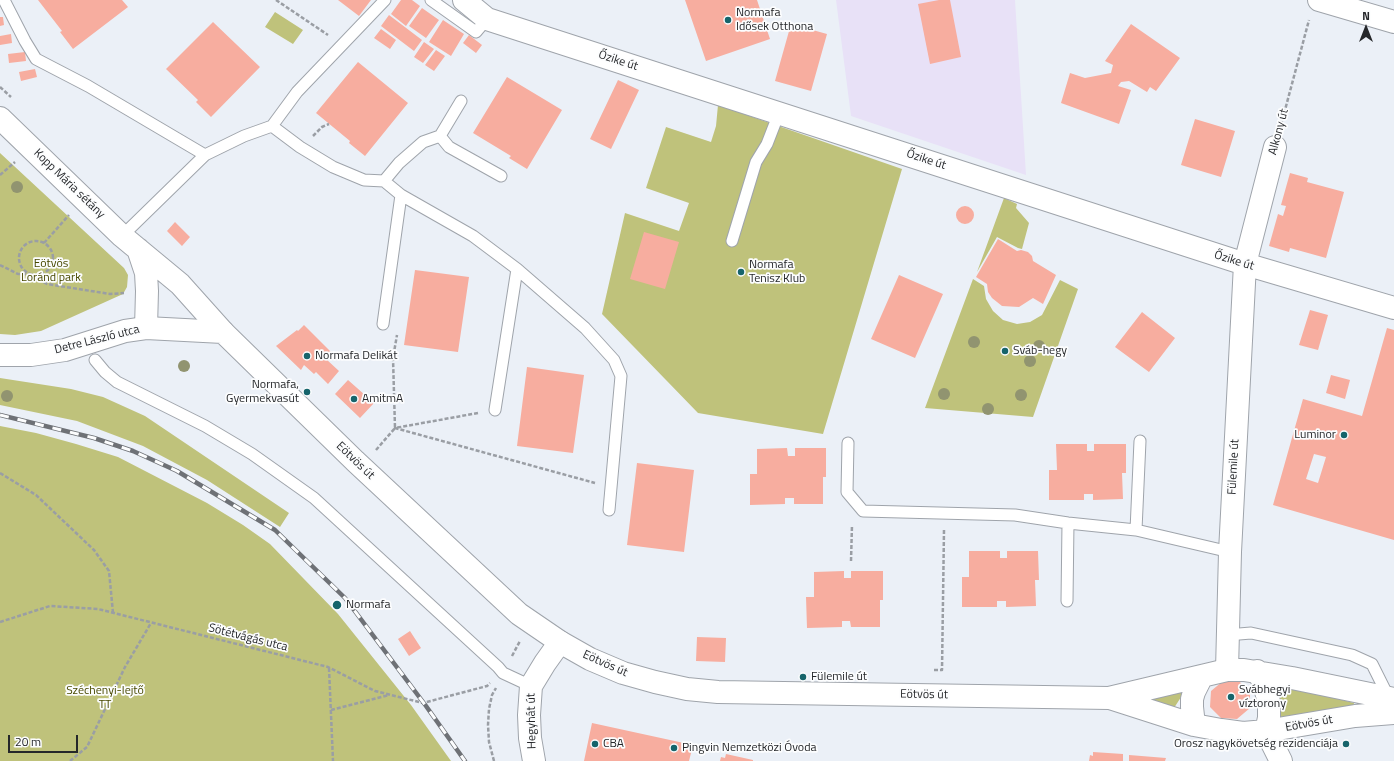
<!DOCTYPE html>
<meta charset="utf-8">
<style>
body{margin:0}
#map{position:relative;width:1394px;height:761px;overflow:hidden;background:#ebf0f7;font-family:"Titillium Web",sans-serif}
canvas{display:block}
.north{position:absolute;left:1346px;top:8px;width:40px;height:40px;-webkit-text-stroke:3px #fcfdfe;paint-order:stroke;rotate:0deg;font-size:11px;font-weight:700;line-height:16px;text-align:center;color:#25272a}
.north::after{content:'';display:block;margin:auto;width:14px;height:18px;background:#25272a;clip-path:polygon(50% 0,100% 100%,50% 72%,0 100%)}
.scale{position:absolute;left:8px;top:735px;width:70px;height:18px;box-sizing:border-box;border:2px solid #25272a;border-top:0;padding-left:5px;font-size:12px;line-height:14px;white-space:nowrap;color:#25272a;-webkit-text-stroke:3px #fcfdfe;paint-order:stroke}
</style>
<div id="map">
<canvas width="1394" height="761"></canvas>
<div class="north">N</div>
<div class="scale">20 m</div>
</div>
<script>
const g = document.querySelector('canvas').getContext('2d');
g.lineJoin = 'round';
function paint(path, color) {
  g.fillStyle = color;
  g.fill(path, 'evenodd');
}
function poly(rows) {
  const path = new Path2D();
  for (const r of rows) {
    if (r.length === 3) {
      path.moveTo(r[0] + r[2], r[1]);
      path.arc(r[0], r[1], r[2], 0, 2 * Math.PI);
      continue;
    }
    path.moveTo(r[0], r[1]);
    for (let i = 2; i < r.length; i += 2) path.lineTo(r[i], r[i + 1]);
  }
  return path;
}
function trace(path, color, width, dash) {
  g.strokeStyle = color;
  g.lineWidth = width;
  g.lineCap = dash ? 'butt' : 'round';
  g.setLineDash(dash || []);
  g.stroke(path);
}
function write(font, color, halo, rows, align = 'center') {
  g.font = font + ' "Titillium Web",sans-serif';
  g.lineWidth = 3.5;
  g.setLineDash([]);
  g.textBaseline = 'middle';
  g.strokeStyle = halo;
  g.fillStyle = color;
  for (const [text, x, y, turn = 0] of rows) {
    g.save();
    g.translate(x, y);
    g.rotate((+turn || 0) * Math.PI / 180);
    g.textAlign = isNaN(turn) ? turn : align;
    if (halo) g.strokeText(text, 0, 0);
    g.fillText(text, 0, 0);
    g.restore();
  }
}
paint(poly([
 [836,0,1015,0,1026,175,851,116]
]), '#e8e1f7');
paint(poly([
 [275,12,303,30,293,44,265,27],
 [718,105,902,169,823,434,698,413,602,314,625,213,679,231,689,203,646,188,666,127,711,142,716,126],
 [0,153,124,268,128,275,127,287,123,294,41,331,15,335,0,334],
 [1004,198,1017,204,1016,208,1029,223,1022,249,1018,248,997,237,977,272],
 [973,279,984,286,986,299,993,311,1003,320,1017,324,1030,322,1042,315,1060,280,1078,289,1033,417,925,408],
 [0,378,71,389,103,397,145,416,289,513,280,527,207,480,143,446,77,421,0,405],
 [0,426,36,433,76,444,118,457,207,503,243,525,270,544,338,614,411,705,451,761,0,761],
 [1275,682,1354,703,1353,708,1283,719,1278,713],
 [1185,691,1174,708,1152,700,1155,697]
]), '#bfc27b');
paint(poly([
 [38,0,122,0,128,7,73,49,60,32,62,31],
 [338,0,371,0,359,16],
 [401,0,412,0,420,6,406,26,391,14],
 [685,0,757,0,770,39,706,61],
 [939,0,950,0,961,57,930,64,918,4],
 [422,8,439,20,426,38,409,26],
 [389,15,422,40,414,51,381,26],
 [0,17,3,17,4,25,0,26],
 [443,20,464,34,451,56,429,42],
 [213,22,260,67,211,117,196,102,198,100,166,69],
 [791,24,827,34,811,91,775,81],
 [1131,24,1180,58,1156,91,1150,87,1147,92,1129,81,1121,82,1118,86,1131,90,1119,124,1061,103,1070,73,1085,78,1111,73,1113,65,1105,61],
 [381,29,396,40,390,49,374,38],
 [11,34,12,43,0,45,0,36],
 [469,35,482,45,476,53,463,43],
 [424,42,434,49,423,63,414,57],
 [436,50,445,56,434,71,425,65],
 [25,52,26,61,9,63,8,54],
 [358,62,408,103,365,156,349,143,350,141,316,113],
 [35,69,37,77,21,81,19,72],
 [507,77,562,110,527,169,509,158,511,156,473,133],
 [618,80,639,90,611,149,590,139],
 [1195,119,1235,131,1221,177,1181,165],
 [1290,173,1308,178,1307,182,1344,192,1326,258,1290,248,1289,252,1269,246,1278,214,1283,216,1286,206,1281,205],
 [965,215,9],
 [175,222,190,237,182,246,167,231],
 [644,232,679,242,665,289,630,279],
 [998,239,1017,251,1021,250,1028,252,1032,256,1033,261,1056,275,1043,304,1033,298,1019,307,1002,306,992,298,988,292,987,284,976,277],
 [415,270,469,277,458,352,404,345],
 [899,275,943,294,915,358,871,339],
 [1310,310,1328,315,1318,350,1299,345],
 [1142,312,1175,338,1149,372,1115,347],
 [304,325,331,352,326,359,339,371,328,384,316,372,314,374,304,365,301,370,276,346,297,330,298,331],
 [1387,328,1394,330,1394,540,1273,505,1303,399,1362,416],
 [1314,454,1326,457,1318,483,1306,479],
 [527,367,584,375,573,453,517,446],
 [1331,375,1350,380,1345,399,1326,393],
 [348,380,374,403,360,418,335,394],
 [1056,444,1087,444,1087,451,1094,451,1094,444,1126,444,1126,473,1122,473,1123,499,1093,500,1093,494,1084,494,1084,500,1049,500,1049,470,1057,470],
 [787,448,788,456,795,456,795,448,826,448,826,477,823,477,823,504,794,504,794,498,785,498,785,504,750,505,750,474,757,474,757,449],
 [637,463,694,470,684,552,627,545],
 [969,551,1000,551,1000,558,1007,558,1007,551,1038,551,1039,580,1035,580,1036,606,1006,607,1006,601,997,601,997,607,962,607,962,577,969,577],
 [844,571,844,578,851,578,851,571,883,571,883,600,880,600,880,627,851,627,850,621,842,621,842,627,807,628,806,597,814,597,814,572],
 [410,631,421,648,409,656,398,639],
 [697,637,726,638,725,662,696,661],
 [1223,681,1239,681,1250,693,1250,708,1237,719,1221,718,1210,707,1211,691],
 [592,723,693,745,689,761,584,761],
 [1093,752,1123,754,1123,761,1089,761,1090,755,1093,756],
 [726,754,753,760,753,761,720,761,721,757,725,758],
 [1129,755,1166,758,1165,761,1129,761]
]), '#f7ad9f');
const service = poly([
 [4,0,25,41,36,59,88,86,205,155],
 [431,0,476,32,487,19],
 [272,126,297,92,385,0],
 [440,136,449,147,501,176],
 [384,181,399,163,423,142,440,136,461,101],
 [122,236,205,155,244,136,272,126,300,147,333,167,364,180,384,181,401,195,473,236,517,269,585,328,614,360,621,376,609,510],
 [732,241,756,162,767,144,779,113],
 [383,324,401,195],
 [95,360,105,372,117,382,205,426,252,454,314,498,498,667,503,673,531,686],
 [495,410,517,269],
 [1140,441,1136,530,1230,552],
 [848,443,847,492,863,511,1015,515,1068,523,1136,530],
 [1067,601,1068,523],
 [1227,635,1251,633,1352,655,1372,664,1389,698]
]);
const minor = poly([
 [464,0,487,19,1245,264,1394,308],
 [1319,0,1394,22],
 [0,118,122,236,180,284,223,332],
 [138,249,146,273,147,291,146,328],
 [1227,670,1230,552,1245,264,1275,147],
 [1266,731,1281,761],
 [534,761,530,738,529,715,531,686,545,663,560,642]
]);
const tertiary = poly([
 [0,355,31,355,65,350,125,331,146,328,223,332,355,461,519,614,560,642,590,659,623,673,655,682,687,689,718,692,1109,698,1227,670,1244,670,1292,678,1394,699],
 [1257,671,1263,681,1269,702,1269,718,1266,731],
 [1110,698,1194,725,1221,730,1243,733,1266,731,1355,716,1394,713],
 [1194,725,1192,707,1192,699,1194,692,1202,676]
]);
trace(service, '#9fa4ab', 13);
trace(minor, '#9fa4ab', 24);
trace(tertiary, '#9fa4ab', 24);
trace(poly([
 [276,0,328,35],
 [0,87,11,97],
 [1281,125,1309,20],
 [313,136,322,127,329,124],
 [0,175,15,162],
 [36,258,17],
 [44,243,69,215],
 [0,265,18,274,29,274,47,284,110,294,124,293],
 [478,413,395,428,595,483],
 [376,450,395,428,393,358,397,335],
 [0,473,36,495,94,550,109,571,113,613],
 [851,561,852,525],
 [0,622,50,606,98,609,328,667,375,691,423,703,487,686,490,683],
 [512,656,520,641],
 [329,668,333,761],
 [934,670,942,670,944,530],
 [331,710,389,695],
 [70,761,87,747,125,667,151,623],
 [494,761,489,742,488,725,489,709,492,695,496,688]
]), '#9a9ea4', 2.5, [4, 2]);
trace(service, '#fff', 11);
trace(minor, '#fff', 22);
trace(tertiary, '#fff', 22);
const rail = poly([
 [0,415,94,438,133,451,177,471,275,530,345,598,426,706,465,761]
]);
trace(rail, '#6e7176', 4.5);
trace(rail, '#fcfdfe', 3, [9]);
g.fillStyle = '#919470';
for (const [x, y] of [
 [17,187],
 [974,342],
 [1039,346],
 [1030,361],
 [184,366],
 [944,394],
 [1021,395],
 [7,396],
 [988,409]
]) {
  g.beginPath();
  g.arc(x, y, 6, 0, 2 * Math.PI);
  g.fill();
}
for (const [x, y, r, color] of [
 [728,20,4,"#16646b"],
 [741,272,4,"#16646b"],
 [1005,351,4,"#16646b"],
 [307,356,4,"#16646b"],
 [307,392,4,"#16646b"],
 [354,399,4,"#16646b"],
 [1344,435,4,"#16646b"],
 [337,605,5,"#16646b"],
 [803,677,4,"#16646b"],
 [1231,697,4,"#16646b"],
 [595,744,4,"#16646b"],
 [1346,744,4,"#16646b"],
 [674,748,4,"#16646b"]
]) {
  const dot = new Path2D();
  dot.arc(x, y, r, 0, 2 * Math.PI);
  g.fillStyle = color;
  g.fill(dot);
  trace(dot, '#fcfdfe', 1.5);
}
write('12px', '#25272a', '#fcfdfe', [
 ["Normafa",736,13],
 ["Idősek Otthona",736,27],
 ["Normafa",749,265],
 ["Tenisz Klub",749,279],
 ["Sváb-hegy",1013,351],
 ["Normafa Delikát",315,356],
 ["Normafa,",299,385,"right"],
 ["Gyermekvasút",299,399,"right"],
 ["AmitmA",362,399],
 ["Luminor",1336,435,"right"],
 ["Normafa",346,605],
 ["Fülemile út",811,677],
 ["Svábhegyi",1239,690],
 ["víztorony",1239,704],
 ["CBA",603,744],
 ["Orosz nagykövetség rezidenciája",1338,744,"right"],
 ["Pingvin Nemzetközi Óvoda",682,748]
], 'left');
write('12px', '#25272a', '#fcfdfe', [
 ["Őzike út",618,61,18],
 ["Alkony út",1279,132,-75],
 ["Őzike út",926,160,18],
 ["Kopp Mária sétány",69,184,44],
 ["Őzike út",1234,261,17],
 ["Detre László utca",97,340,-14],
 ["Eötvös út",355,461,44],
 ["Fülemile út",1234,467,-87],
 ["Sötétvágás utca",248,638,14],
 ["Eötvös út",605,664,24],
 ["Eötvös út",924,695,1],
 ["Hegyhát út",532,721,-91],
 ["Eötvös út",1309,724,-10]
]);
write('12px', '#484901', '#fcfdfe', [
 ["Eötvös",51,264],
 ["Loránd park",51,278],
 ["Széchenyi-lejtő",105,691],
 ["TT",105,705]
]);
</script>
